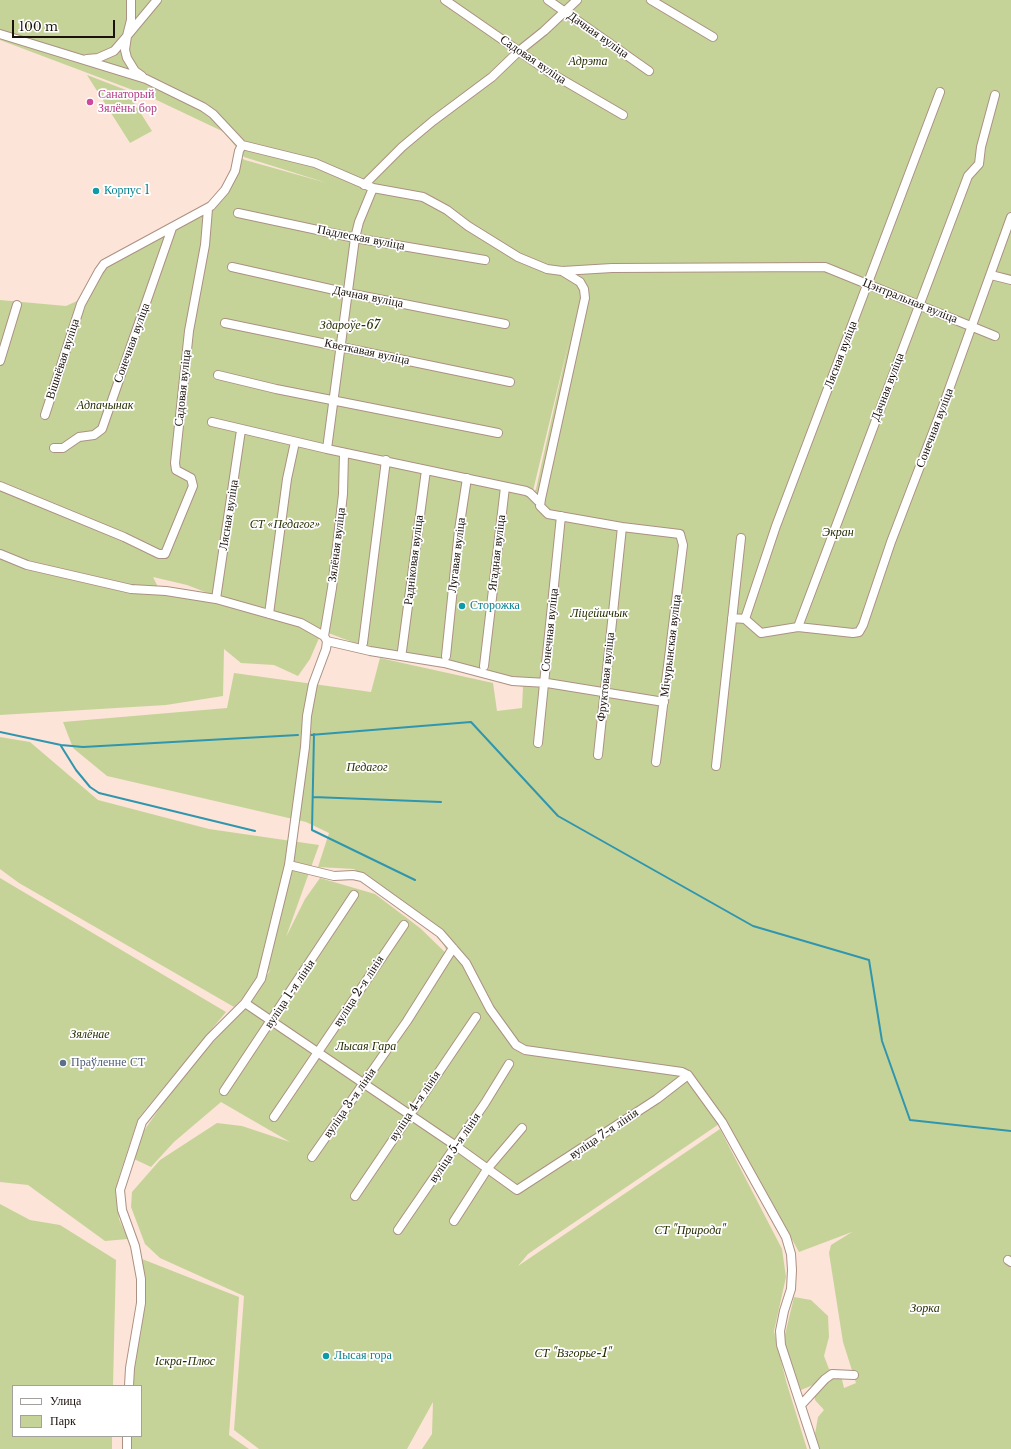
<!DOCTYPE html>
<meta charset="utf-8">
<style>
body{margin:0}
#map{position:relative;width:1011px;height:1449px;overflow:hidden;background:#fce4d8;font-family:"Libre Baskerville",serif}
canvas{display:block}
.legend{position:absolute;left:12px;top:1385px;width:130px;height:52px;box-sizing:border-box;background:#fff;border:1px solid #a4a09e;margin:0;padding:5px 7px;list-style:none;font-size:12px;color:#1c120d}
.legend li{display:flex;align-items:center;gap:8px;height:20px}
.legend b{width:20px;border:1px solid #a4a09e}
.scale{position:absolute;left:12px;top:20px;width:103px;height:18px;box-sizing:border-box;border:2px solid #1c120d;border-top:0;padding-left:5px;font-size:12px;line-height:14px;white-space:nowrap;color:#1c120d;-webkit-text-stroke:3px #fff;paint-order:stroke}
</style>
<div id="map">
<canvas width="1011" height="1449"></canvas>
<ul class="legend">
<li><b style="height:5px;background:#fff"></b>Улица</li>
<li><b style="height:11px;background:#c6d398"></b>Парк</li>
</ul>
<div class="scale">100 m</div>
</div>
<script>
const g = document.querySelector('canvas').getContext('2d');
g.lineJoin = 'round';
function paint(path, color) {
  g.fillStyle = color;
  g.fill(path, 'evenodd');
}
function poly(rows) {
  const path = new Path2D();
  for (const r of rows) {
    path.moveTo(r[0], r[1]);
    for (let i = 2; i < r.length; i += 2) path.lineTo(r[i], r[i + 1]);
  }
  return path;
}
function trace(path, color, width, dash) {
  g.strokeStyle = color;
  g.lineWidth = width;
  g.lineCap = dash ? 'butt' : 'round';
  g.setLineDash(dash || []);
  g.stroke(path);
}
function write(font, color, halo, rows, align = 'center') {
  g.font = font + ' "Libre Baskerville",serif';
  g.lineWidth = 3.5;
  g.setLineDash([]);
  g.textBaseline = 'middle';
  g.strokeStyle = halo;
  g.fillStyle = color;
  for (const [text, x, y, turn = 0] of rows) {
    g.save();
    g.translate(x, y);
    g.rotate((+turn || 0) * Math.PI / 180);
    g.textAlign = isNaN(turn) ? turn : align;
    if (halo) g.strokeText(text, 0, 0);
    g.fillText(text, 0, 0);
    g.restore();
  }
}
paint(poly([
 [0,0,1011,0,1011,1449,820,1449,815,1434,818,1417,824,1410,815,1400,813,1385,801,1390,783,1343,794,1297,811,1300,828,1316,829,1337,824,1356,829,1369,840,1371,844,1388,856,1383,843,1342,829,1253,831,1245,852,1232,799,1252,725,1120,541,1245,528,1254,518,1266,720,1129,782,1249,786,1277,774,1331,786,1381,807,1449,422,1449,432,1434,433,1402,407,1449,259,1449,234,1430,244,1296,160,1258,145,1244,131,1207,132,1192,160,1160,217,1123,242,1126,290,1142,221,1102,174,1142,151,1167,134,1159,141,1135,179,1080,250,1001,271,969,234,1007,19,883,0,869,0,737,30,742,98,800,209,829,319,845,286,937,305,899,320,878,375,894,420,928,451,958,433,926,354,869,318,867,329,833,306,822,107,776,73,748,63,722,227,708,234,673,371,692,380,658,493,683,497,711,522,708,523,687,361,645,385,459,431,467,384,458,360,645,273,612,319,638,310,659,298,676,274,665,241,663,224,649,223,696,166,705,0,715,0,300,66,306,77,301,105,261,201,208,220,192,232,170,236,155,245,160,327,183,244,157,224,132,146,95,0,40],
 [569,341,536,489,532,495],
 [153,577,187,585,213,595,270,609,305,622,269,611,160,591],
 [87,75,126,90,152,131,130,143],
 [0,878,226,1012,140,1116,137,1122,118,1180,117,1190,119,1219,128,1239,105,1241,28,1185,0,1182],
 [0,1204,30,1220,60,1225,116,1260,113,1386,13,1386,13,1436,112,1436,112,1449,0,1449],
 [142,1259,239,1297,229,1435,249,1449,132,1449,132,1436,141,1436,141,1386,132,1386,135,1358,141,1333,145,1292]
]), '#c6d398');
trace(poly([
 [0,732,61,745,83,747,298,735],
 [314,734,312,830,415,880],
 [310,735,471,722,558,816,753,926,869,960,882,1041,910,1120,1011,1131],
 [61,746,76,770,90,787,99,793,255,831],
 [313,797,441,802]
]), '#3096ae', 2);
const minor = poly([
 [445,0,549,72,623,115],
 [548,0,649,71],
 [651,0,713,37],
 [0,34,146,79,203,107,213,114,242,145,315,163,373,188,423,197,447,210,468,226,518,257,547,269,562,271,612,268,825,267,995,336],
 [87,59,98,58,114,51,127,36,131,20,131,0],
 [142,76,135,71,127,58,125,50,127,36,157,0],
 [995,95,981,147,979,164,968,176,798,627,853,633,859,632,863,625,891,542,943,406,1011,217],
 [364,185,402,147,433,121,492,77,519,51,544,31,577,0],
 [373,188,359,222,355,238,327,449,526,491,530,493,538,501,541,499,540,506,548,514,622,527,680,534,683,545,656,762],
 [238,213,355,238,485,260],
 [232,267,348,293,505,324],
 [991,275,1011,280],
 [225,323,510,382],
 [0,361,17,305],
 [218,375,276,389,498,433],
 [45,415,81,304,99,271,104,264,211,206,225,190,235,171,239,151,242,145],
 [212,422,327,449],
 [54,448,63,448,79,437,94,435,102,429,172,228],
 [0,486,124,537,159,554,165,554,193,486,191,478,176,470,175,463,189,331,205,245,208,209],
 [541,499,585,298,584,289,580,282,562,271],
 [0,554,27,565,131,589,166,591,216,599,301,623,324,636,327,641,326,649,313,684,307,716,305,747,289,865,261,979,245,1003,210,1038,142,1122,120,1190,122,1210,135,1246,141,1279,141,1303,130,1368,129,1386],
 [216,599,241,430],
 [269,614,287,479,295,442],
 [732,618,745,619,761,633,798,627],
 [745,619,776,526,940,92],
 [324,636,332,588,343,494,344,453],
 [327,641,370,651,444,663,512,681,547,683,664,702],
 [363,643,386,460],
 [402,651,426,470],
 [446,656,459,530,467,478],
 [484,666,505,487],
 [538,743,561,516],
 [598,755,622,527],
 [716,766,741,538],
 [289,865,334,876,353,875,362,877,440,933,466,963,490,1009,516,1045,525,1050,682,1072,688,1075,722,1122,786,1237,791,1254,792,1270,791,1289,784,1311,780,1331,781,1345,815,1449],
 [245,1003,456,1146,517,1190,657,1099,688,1075],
 [224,1091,354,895],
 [274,1117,404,925],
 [312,1157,407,1021,453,948],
 [355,1196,476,1017],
 [454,1221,488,1168,522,1128],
 [398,1230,485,1103,509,1064],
 [1008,1260,1011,1262],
 [801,1405,825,1379,832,1374,854,1375],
 [127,1449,127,1436]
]);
trace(minor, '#ab9183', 10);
trace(minor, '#fff', 8);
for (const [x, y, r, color] of [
 [90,102,4,"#d1479c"],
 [96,191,4,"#0f9aa8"],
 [462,606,4,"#0f9aa8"],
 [63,1063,4,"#5c6f8a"],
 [326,1356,4,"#0f9aa8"]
]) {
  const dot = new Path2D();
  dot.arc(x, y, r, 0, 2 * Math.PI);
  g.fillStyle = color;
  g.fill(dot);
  trace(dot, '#fff', 1.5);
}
write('12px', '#1c120d', '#fff', [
 ["Дачная вуліца",598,35,35],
 ["Садовая вуліца",533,60,34],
 ["Падлеская вуліца",361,238,11],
 ["Дачная вуліца",368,297,11],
 ["Цэнтральная вуліца",910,301,22],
 ["Сонечная вуліца",132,343,-70],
 ["Кветкавая вуліца",367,352,12],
 ["Лясная вуліца",841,355,-69],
 ["Вішнёвая вуліца",63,359,-72],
 ["Дачная вуліца",888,387,-69],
 ["Садовая вуліца",183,388,-84],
 ["Сонечная вуліца",935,428,-69],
 ["Лясная вуліца",229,515,-81],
 ["Зялёная вуліца",337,545,-83],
 ["Ягадная вуліца",497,553,-83],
 ["Лугавая вуліца",457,555,-83],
 ["Радніковая вуліца",414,560,-83],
 ["Сонечная вуліца",550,630,-84],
 ["Мічурынская вуліца",671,646,-83],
 ["Фруктовая вуліца",606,677,-84],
 ["вуліца 2-я лінія",359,991,-57],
 ["вуліца 1-я лінія",290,994,-56],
 ["вуліца 3-я лінія",350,1103,-55],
 ["вуліца 4-я лінія",415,1106,-56],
 ["вуліца 7-я лінія",604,1134,-34],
 ["вуліца 5-я лінія",455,1148,-56]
]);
write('italic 12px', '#272e02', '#fff', [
 ["Адрэта",588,62],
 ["Здароўе-67",350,326],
 ["Адпачынак",105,406],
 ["СТ «Педагог»",285,525],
 ["Экран",838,533],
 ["Ліцейшчык",599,614],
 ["Педагог",367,768],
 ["Зялёнае",90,1035],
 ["Лысая Гара",366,1047],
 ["СТ \"Природа\"",690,1231],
 ["Зорка",925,1309],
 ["СТ \"Взгорье-1\"",573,1354],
 ["Іскра-Плюс",185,1362]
]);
write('12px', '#b23c85', '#fff', [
 ["Санаторый",98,95],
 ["Зялёны бор",98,109]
], 'left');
write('12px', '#0d838f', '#fff', [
 ["Корпус 1",104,191],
 ["Сторожка",470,606],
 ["Лысая гора",334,1356]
], 'left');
write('12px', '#4e5e75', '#fff', [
 ["Праўленне СТ",71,1063]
], 'left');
</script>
